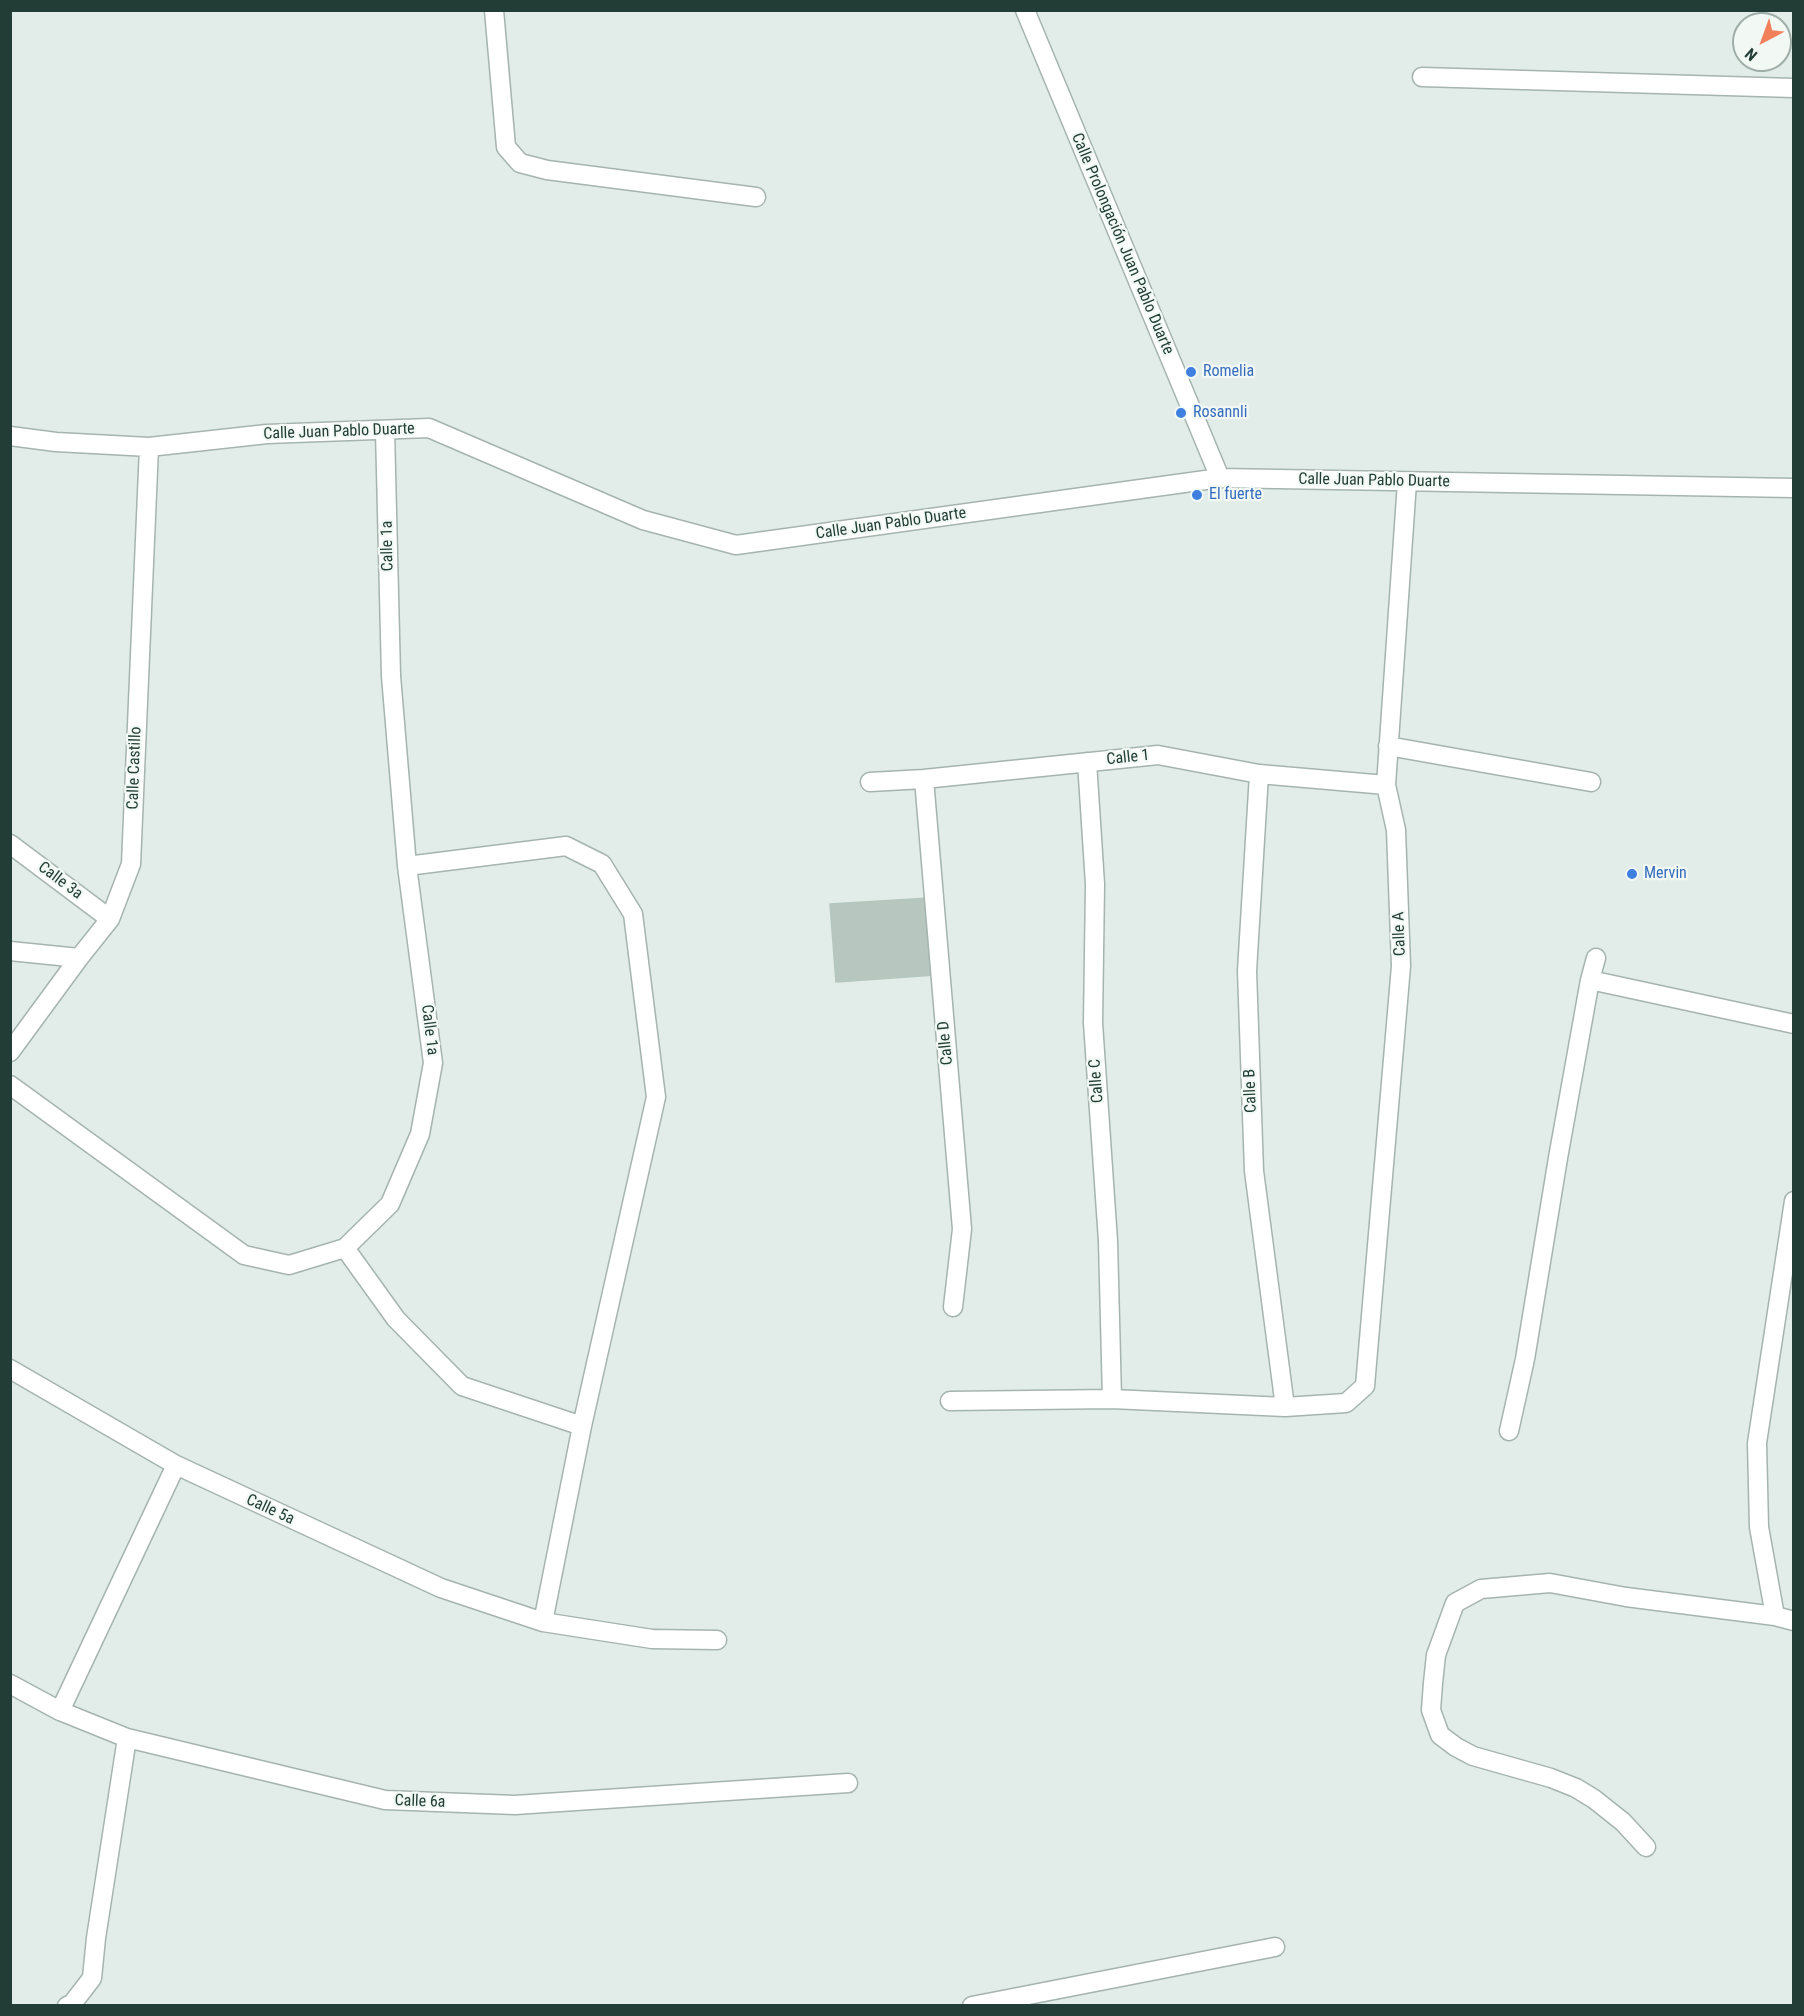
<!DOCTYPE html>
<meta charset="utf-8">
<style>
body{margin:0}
#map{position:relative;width:1804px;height:2016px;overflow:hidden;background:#e2ece8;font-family:"Roboto Condensed",sans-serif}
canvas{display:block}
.frame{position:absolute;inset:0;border:12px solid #223d36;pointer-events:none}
.north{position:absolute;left:1732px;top:12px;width:60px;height:60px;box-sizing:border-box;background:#f2f9f5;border:2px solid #9faea9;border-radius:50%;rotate:221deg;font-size:16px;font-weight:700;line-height:24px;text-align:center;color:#223d36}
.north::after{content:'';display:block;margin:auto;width:21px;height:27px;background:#f1805b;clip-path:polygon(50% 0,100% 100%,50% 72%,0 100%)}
</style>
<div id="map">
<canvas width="1804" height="2016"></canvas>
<div class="frame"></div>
<div class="north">N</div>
</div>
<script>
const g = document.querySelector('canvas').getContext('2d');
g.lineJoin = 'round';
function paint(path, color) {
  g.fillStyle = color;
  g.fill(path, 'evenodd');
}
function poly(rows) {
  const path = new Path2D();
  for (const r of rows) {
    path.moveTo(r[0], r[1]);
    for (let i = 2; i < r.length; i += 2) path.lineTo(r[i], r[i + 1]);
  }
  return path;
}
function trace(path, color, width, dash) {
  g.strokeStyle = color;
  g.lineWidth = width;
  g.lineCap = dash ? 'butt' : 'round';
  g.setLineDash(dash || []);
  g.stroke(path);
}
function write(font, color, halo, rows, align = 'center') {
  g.font = font + ' "Roboto Condensed",sans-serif';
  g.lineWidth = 4.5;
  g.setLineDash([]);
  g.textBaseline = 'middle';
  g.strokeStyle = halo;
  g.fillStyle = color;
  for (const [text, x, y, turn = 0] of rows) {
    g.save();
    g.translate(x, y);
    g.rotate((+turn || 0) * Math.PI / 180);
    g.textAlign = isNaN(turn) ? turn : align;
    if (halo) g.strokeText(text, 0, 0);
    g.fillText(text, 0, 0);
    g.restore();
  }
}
const building = poly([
 [930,898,935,975,836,982,830,904,930,898]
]);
paint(building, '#b7c7c0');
trace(building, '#b4c6be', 1.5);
const minor = poly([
 [494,10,506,147,520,163,547,170,756,197],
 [1025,10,1220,478],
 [1422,77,1794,88],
 [10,436,56,442,149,447,267,434,429,428,643,520,736,545,1220,478,1794,488],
 [1388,746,1591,782],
 [1087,762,1095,884,1093,1023,1108,1241,1112,1399],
 [1259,774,1247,971,1254,1171,1285,1407],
 [924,779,962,1229,953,1307],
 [870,782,924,779,1158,755,1259,774,1386,785],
 [10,844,110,919],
 [407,866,566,846,602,864,633,914,656,1097,582,1426,543,1622,652,1639,717,1640],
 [10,951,79,958],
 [1590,980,1794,1024],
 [10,1052,79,958,110,919,131,864,149,447],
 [10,1085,244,1255,289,1265,345,1248,390,1204,420,1134,433,1063,407,866,391,676,385,430],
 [345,1248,396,1319,462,1386,582,1426],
 [10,1369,176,1465,441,1588,543,1622],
 [950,1401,1112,1399,1285,1407,1346,1403,1365,1386,1401,966,1396,830,1386,785,1407,482],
 [1509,1431,1525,1359,1558,1158,1590,980,1596,958],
 [1775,1616,1759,1527,1757,1443,1794,1201],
 [10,1684,60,1711,127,1738,385,1800,515,1805,848,1783],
 [60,1711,176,1465],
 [1646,1847,1623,1822,1594,1799,1576,1788,1551,1778,1473,1756,1456,1747,1440,1735,1431,1710,1433,1683,1436,1655,1455,1603,1481,1589,1550,1583,1626,1597,1775,1616,1794,1621],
 [67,2006,72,2004,92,1978,96,1938,127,1738],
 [972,2006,1275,1947]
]);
trace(minor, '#a5b4af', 21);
trace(minor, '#fff', 18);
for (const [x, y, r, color] of [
 [1191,372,6,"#3f7fe0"],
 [1181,413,6,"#3f7fe0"],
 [1197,495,6,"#3f7fe0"],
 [1632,874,6,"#3f7fe0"]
]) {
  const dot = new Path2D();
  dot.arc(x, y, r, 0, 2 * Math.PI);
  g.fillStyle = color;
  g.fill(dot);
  trace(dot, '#f2f9f5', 2);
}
write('16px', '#223d36', '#f2f9f5', [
 ["Calle Prolongación Juan Pablo Duarte",1122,244,67],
 ["Calle Juan Pablo Duarte",339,432,-2],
 ["Calle Juan Pablo Duarte",1374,481,1],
 ["Calle Juan Pablo Duarte",891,524,-8],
 ["Calle 1a",388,546,-91],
 ["Calle 1",1128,758,-6],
 ["Calle Castillo",135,768,-88],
 ["Calle 3a",60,881,37],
 ["Calle A",1400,934,-92],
 ["Calle 1a",429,1030,83],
 ["Calle D",946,1043,-95],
 ["Calle C",1097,1081,-94],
 ["Calle B",1251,1091,-92],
 ["Calle 5a",270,1510,25],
 ["Calle 6a",420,1802,2]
]);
write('16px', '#366cbe', '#f2f9f5', [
 ["Romelia",1203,372],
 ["Rosannli",1193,413],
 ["El fuerte",1209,495],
 ["Mervin",1644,874]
], 'left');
</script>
